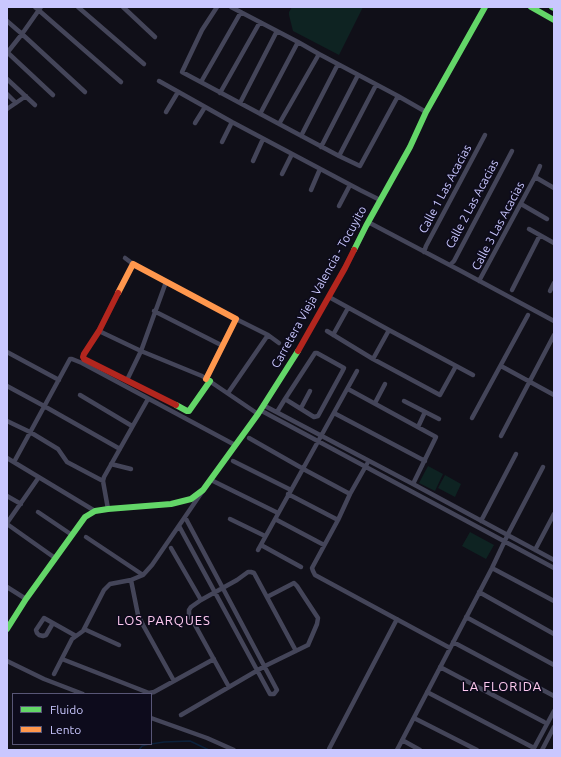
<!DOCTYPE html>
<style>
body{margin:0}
#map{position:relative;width:561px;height:757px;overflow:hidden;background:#100f18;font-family:Ubuntu,sans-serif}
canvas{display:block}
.frame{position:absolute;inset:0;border:8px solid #c9c7fe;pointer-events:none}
.legend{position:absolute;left:12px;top:693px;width:140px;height:52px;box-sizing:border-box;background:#0d0b1c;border:1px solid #585676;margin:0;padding:5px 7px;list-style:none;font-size:12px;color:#c9c7fe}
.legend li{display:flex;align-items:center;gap:8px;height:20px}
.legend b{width:20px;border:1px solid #585676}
</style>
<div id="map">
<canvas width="561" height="757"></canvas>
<div class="frame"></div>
<ul class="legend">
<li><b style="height:5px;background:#63d668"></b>Fluido</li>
<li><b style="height:5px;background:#ff974d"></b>Lento</li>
</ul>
</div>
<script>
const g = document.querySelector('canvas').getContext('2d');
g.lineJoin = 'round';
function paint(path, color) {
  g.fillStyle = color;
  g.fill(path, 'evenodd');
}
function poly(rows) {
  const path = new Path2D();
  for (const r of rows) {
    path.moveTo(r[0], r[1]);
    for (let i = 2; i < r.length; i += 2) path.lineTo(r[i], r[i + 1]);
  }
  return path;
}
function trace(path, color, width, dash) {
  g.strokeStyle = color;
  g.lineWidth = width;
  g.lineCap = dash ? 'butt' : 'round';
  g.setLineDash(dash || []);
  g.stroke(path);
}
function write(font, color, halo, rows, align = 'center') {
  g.font = font + ' Ubuntu,sans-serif';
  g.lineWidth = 3.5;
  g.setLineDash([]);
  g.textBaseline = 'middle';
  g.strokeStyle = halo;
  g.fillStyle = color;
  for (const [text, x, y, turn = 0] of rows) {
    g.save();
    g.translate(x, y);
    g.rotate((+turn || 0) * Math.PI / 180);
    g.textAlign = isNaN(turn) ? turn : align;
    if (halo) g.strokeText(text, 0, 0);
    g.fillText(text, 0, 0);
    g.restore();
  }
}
paint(poly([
 [292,7,363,7,339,55,293,31,289,15,289,12],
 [428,466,443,474,435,491,419,483],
 [445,475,461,484,455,497,438,488],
 [470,532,494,545,486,559,462,546]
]), '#0e2322');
trace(poly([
 [151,744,164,742,190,741,209,750],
 [139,750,142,746,149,744]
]), '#0c213b', 1.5);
trace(poly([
 [35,7,121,82],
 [78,7,144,64],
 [123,7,155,37],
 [217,7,202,30,182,72,339,156,360,166,398,96],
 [231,7,298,42,319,54,398,96,426,112],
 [7,21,22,34,85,92],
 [7,52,53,95],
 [7,53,22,34,41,7],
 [7,79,35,105],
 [159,81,232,122,360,190,380,200],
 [201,82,241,12],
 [220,93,260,22],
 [7,94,16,103],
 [240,103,277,31],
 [7,109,26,96],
 [166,112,178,92],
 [260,114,298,42],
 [195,123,205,107],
 [279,124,319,54],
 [301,136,338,64],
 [222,142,232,122],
 [321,147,358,75],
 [339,156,376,85],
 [253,161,263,139],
 [282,174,292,154],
 [535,177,540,166],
 [311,190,320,169],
 [521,204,547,219],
 [339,206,350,185],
 [368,222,461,271,554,321],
 [529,229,554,243],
 [424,252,426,246,485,135],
 [125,258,133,264],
 [450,265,454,261,512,151],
 [479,281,535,177,554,188],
 [512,290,540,235],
 [550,291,554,283],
 [329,297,389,330,473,375],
 [154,311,223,346],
 [236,319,268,335,279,343],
 [99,331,141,351,202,376,258,414],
 [327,331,373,359,440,395,456,366],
 [333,335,348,308],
 [7,352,59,380],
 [373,359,389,330],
 [501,366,554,395],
 [127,380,141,351,166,282],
 [7,386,44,406,120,449],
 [348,389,436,437,413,484],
 [228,393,268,335],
 [80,395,132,426],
 [404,401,439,419],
 [375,403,385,384],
 [263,405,413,484,554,560],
 [301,408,310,391],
 [260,410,554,568],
 [277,412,285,399,315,353,317,353,344,368,342,372,318,416,314,417,285,399],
 [334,413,425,461],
 [472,418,528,315],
 [7,421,30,432,58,449,67,462,103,481],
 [418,427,425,412],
 [501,436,554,335],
 [249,438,307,471,350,494],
 [7,458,95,511],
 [233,461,291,490],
 [14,462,70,359,72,359,82,363,235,445],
 [111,464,131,469],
 [367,464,350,494,338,520,312,568,313,571,315,575,450,648],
 [211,480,278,513],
 [288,494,338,520],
 [7,496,21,504],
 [108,509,103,481,104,477,148,399],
 [38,512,72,535],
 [230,519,265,536],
 [275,519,324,545],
 [481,521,516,454],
 [7,523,39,477],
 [7,524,55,558],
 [179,526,270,694,274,694,277,690,185,517],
 [86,537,143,575],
 [261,545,301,567],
 [171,548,201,600],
 [258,550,357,371],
 [535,550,554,514],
 [492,568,554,601],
 [131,580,138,615,143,625,174,681],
 [7,587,26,599],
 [479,592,554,634],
 [466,617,554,665],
 [53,623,46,635,43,636,39,635,37,633,36,630,44,618,76,636],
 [84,629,119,645],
 [453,642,554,696],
 [62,659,149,693,154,692,214,659],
 [7,661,44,679,83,694],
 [440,667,544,722],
 [54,674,72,639,83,631,104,590,110,584,131,580,143,575,152,565,202,492],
 [229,687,189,614,189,610,191,607,201,600,237,580,248,572,251,572,254,573,296,651],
 [427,692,534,748],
 [181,715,265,666,308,645,317,624,318,618,297,586,294,583,267,597],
 [151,718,207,738,234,750],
 [414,718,477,750],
 [402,740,420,750],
 [329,749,397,619],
 [397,750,492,568,509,532,543,467],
 [533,750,554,711],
 [542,750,554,727]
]), '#444559', 4.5);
trace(poly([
 [531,7,554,20],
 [552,7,554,8],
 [354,250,366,226,410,147,426,112,485,7],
 [176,405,187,411,189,411,210,381],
 [7,629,26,599,85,517,95,511,108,509,171,504,191,499,203,490,258,414,298,351]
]), '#63d668', 6);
trace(poly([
 [118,293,133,264,236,319,206,379]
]), '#ff974d', 6);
trace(poly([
 [118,293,99,331,84,354,83,357,84,359,176,405],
 [298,351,345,268,354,250]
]), '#b3261e', 6);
write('12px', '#c9c7fe', '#0d0b1c', [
 ["Calle 1 Las Acacias",445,189,-62],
 ["Calle 2 Las Acacias",472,204,-62],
 ["Calle 3 Las Acacias",498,226,-62],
 ["Carretera Vieja Valencia - Tocuyito",319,287,-61]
]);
g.letterSpacing = '1px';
write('13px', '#fec9ef', '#0d0b1c', [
 ["LOS PARQUES",164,621],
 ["LA FLORIDA",502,687]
]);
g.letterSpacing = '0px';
</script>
